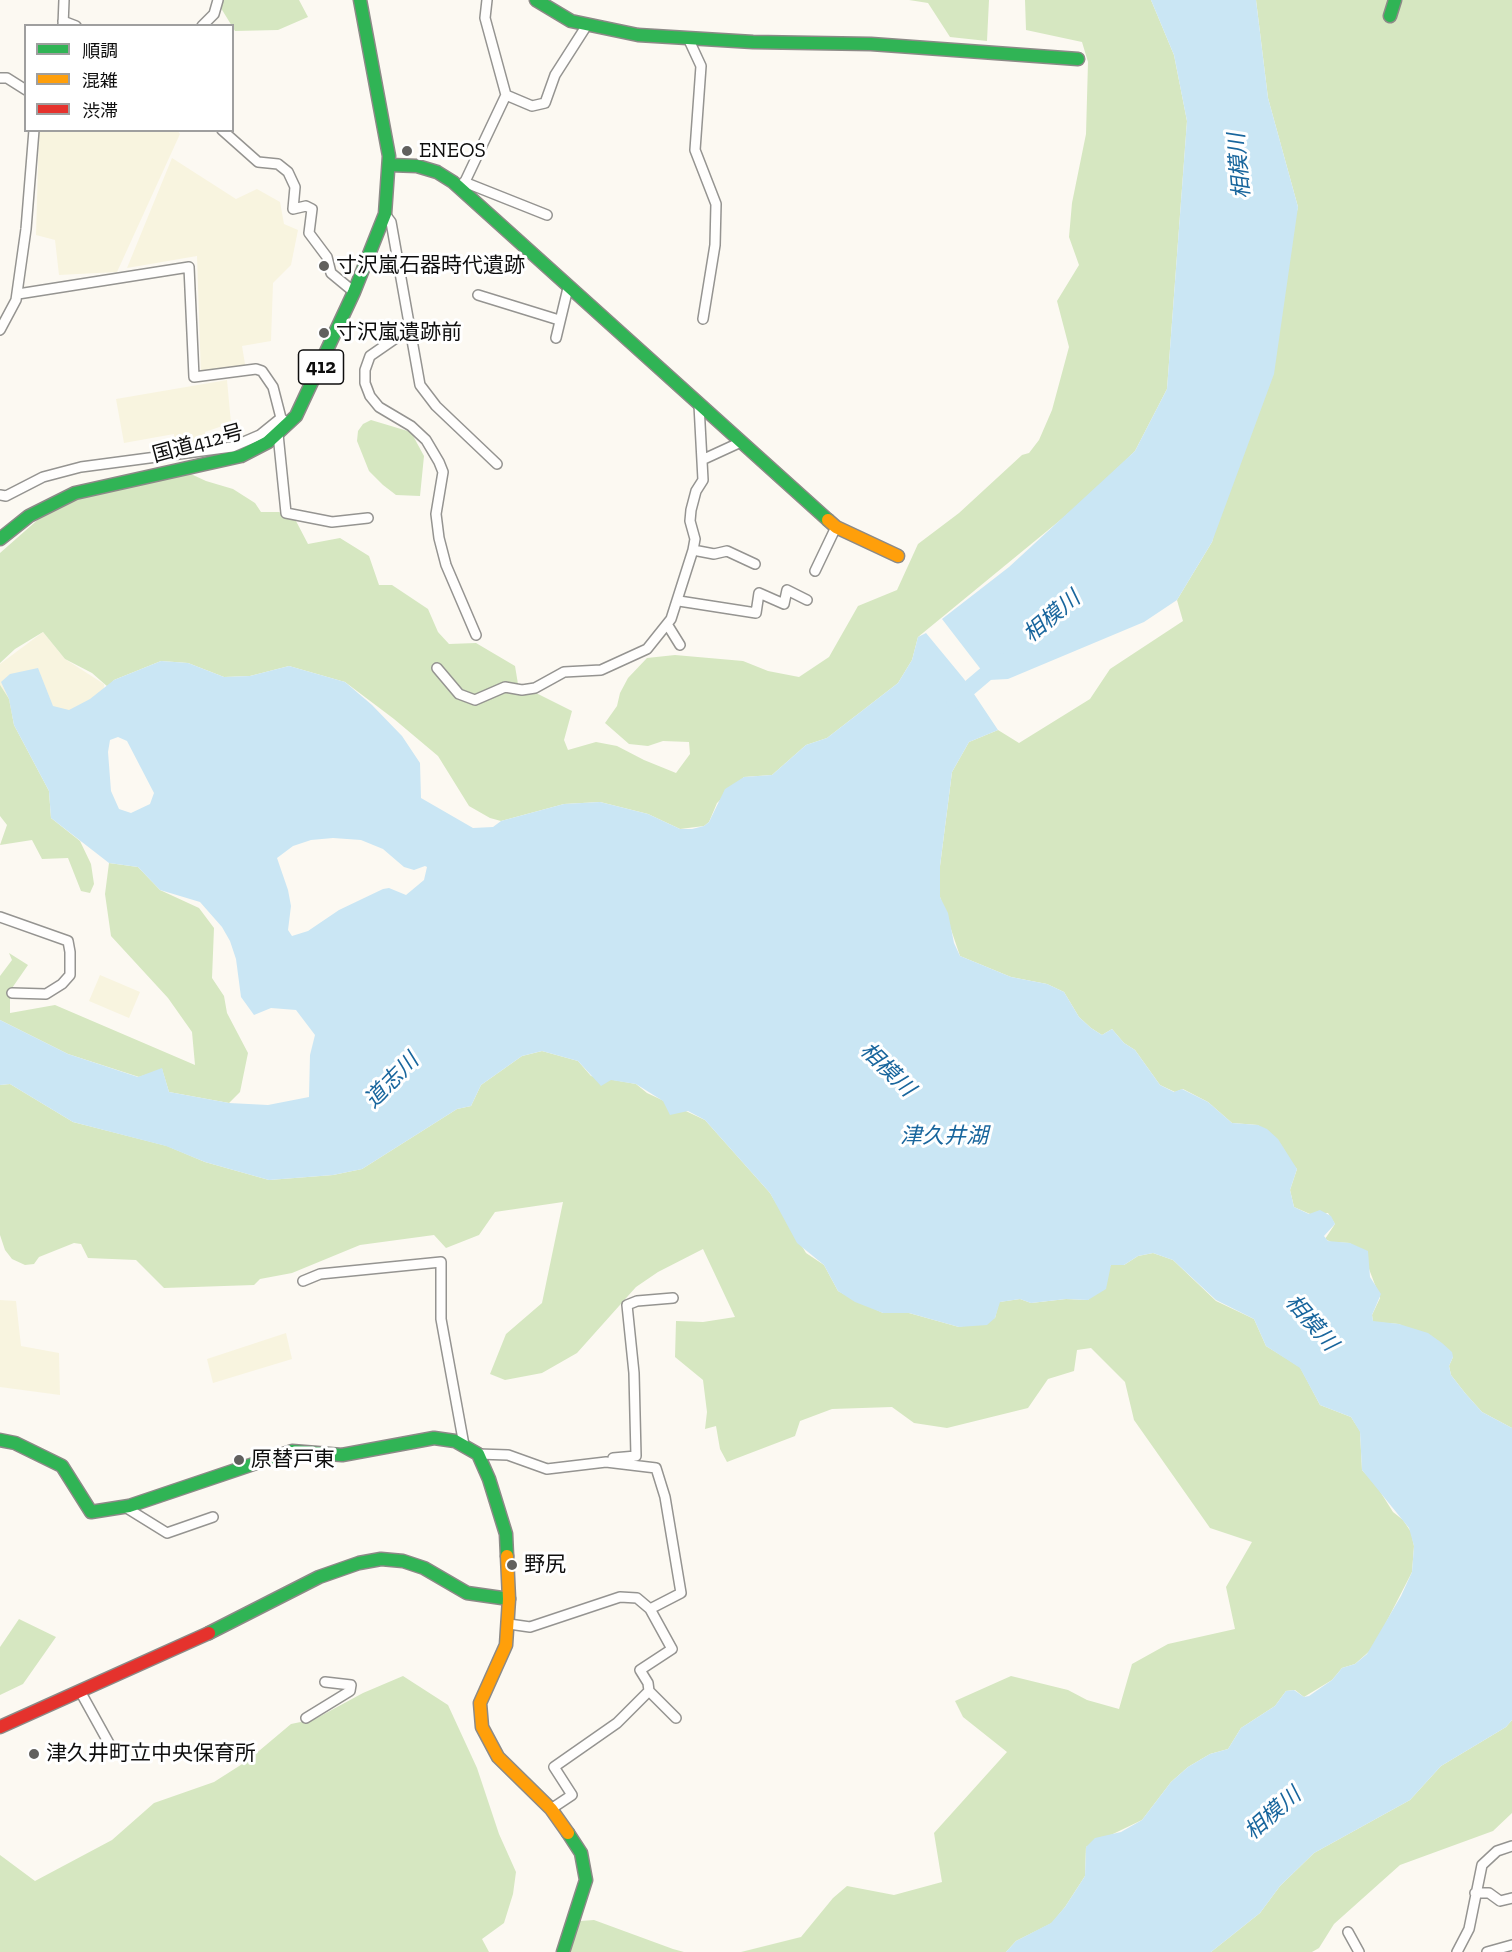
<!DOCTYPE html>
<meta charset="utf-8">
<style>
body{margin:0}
#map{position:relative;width:1512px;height:1952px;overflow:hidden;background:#fcf9f2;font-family:"Zilla Slab","Noto Sans JP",serif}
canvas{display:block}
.legend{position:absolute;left:24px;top:24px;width:210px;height:108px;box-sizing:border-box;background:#fff;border:2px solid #9f9f9f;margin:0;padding:8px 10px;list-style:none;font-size:18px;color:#0e0e0e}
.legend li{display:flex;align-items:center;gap:12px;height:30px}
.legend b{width:30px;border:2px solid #9f9f9f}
</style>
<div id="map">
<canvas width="1512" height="1952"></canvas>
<ul class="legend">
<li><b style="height:8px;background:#30b455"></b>順調</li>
<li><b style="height:8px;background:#ff9f0a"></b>混雑</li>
<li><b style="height:8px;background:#e5322d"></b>渋滞</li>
</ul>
</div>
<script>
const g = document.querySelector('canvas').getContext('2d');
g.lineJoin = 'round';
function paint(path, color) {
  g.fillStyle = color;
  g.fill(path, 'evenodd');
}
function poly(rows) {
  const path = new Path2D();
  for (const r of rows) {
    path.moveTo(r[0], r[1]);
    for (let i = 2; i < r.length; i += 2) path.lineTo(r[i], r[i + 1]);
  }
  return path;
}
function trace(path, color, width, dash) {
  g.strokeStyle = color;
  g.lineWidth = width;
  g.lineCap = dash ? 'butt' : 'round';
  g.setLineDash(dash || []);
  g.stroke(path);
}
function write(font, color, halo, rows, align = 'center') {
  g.font = font + ' "Zilla Slab","Noto Sans JP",serif';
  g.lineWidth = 6;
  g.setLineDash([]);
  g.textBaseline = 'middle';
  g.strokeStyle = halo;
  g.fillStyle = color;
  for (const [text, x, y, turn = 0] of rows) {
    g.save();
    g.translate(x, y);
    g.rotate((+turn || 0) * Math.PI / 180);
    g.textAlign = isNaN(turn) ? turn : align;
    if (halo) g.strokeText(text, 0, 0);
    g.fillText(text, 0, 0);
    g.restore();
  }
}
paint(poly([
 [177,130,180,134,117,272,59,275,55,240,36,235,39,131],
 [172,158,236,199,257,189,280,202,284,224,298,230,291,265,273,283,271,341,242,346,246,370,201,376,197,256,127,268],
 [227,380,231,423,205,432,206,451,174,453,174,434,124,443,116,399],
 [43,632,65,659,104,684,99,846,0,698,0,664],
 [100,975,140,992,129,1018,89,1001],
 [0,1300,16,1301,21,1346,59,1353,60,1395,0,1387],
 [286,1333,292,1359,213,1383,207,1359]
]), '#f8f4df');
paint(poly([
 [216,0,299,0,308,17,278,30,235,31],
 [909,0,989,0,987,41,950,37,928,3],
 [1025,0,1151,0,1174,55,1187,121,1167,389,1135,451,1086,499,918,637,912,660,898,683,827,738,806,745,772,775,744,777,717,803,709,822,704,826,680,829,648,814,600,802,564,804,501,821,490,818,469,806,438,756,394,719,345,682,289,666,250,676,224,677,188,663,161,661,114,680,108,687,92,673,65,659,43,632,15,649,0,663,0,553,42,516,70,499,178,468,206,481,233,489,255,503,261,512,279,512,296,521,308,544,340,538,369,556,379,585,392,585,428,609,438,632,449,644,476,643,515,666,518,684,572,711,564,740,568,750,596,742,617,746,644,760,676,773,690,754,689,742,663,741,648,746,629,744,605,723,617,706,620,693,628,678,647,658,675,655,743,661,768,671,799,677,829,657,858,606,897,590,918,544,959,513,1022,455,1029,453,1039,440,1052,410,1069,347,1057,301,1079,265,1069,237,1072,203,1086,134,1088,62,1082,42,1026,30],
 [1256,0,1512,0,1512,1428,1482,1412,1465,1393,1451,1375,1449,1366,1453,1357,1399,1324,1373,1322,1372,1315,1380,1298,1369,1269,1350,1243,1331,1242,1325,1239,1335,1224,1328,1213,1310,1214,1294,1207,1290,1190,1297,1169,1258,1125,1232,1123,1208,1102,1183,1089,1175,1092,1160,1085,1135,1050,1124,1043,1112,1029,1102,1035,1091,1028,1079,1017,1064,992,1047,984,1011,977,960,956,940,897,940,866,952,772,969,742,998,730,1019,743,1090,699,1110,669,1183,621,1177,600,1212,542,1298,207,1268,98],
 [371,420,411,432,424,456,420,496,396,495,383,485,369,471,357,441,358,431,363,424],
 [0,685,9,699,14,725,49,791,51,818,80,841,91,864,94,884,90,893,81,891,68,858,42,859,32,840,0,845,7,825,0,816],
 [109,863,138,867,160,890,199,908,214,928,212,978,224,996,227,1013,248,1053,240,1092,229,1103,169,1092,162,1069,139,1077,68,1054,0,1020,0,976,12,960,9,953,28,965,10,991,10,1013,55,1005,195,1065,192,1032,168,998,111,936,105,894],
 [542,1051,578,1061,591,1076,636,1084,647,1093,705,1120,770,1193,806,1253,824,1265,838,1291,883,1313,909,1313,959,1327,995,1318,999,1302,1020,1299,1031,1303,1066,1299,1088,1300,1111,1265,1124,1265,1138,1256,1153,1253,1173,1260,1216,1301,1254,1319,1266,1346,1300,1367,1320,1405,1351,1417,1360,1431,1362,1470,1376,1485,1393,1512,1403,1520,1411,1532,1414,1546,1412,1572,1373,1648,1355,1664,1342,1668,1332,1680,1304,1697,1295,1690,1286,1691,1275,1706,1241,1728,1228,1749,1210,1754,1188,1767,1171,1782,1142,1820,1086,1847,1085,1876,1065,1907,1052,1923,1016,1941,1006,1952,741,1952,801,1937,833,1898,847,1886,894,1895,942,1882,934,1833,1007,1752,963,1717,955,1701,1011,1676,1068,1690,1087,1700,1119,1709,1132,1664,1168,1644,1235,1629,1226,1587,1252,1542,1210,1528,1134,1420,1125,1382,1091,1348,1077,1350,1074,1371,1048,1379,1028,1408,947,1428,914,1423,892,1407,832,1409,800,1421,795,1436,727,1462,720,1449,716,1426,705,1429,707,1412,703,1380,675,1357,676,1321,703,1322,735,1317,703,1249,658,1272,636,1287,577,1353,542,1373,505,1380,490,1374,506,1334,542,1303,563,1202,495,1212,479,1235,446,1248,434,1235,360,1245,292,1273,260,1279,254,1285,164,1288,136,1260,88,1258,81,1244,74,1243,39,1257,34,1264,25,1265,12,1259,5,1250,0,1235,0,1085,10,1084,73,1122,167,1146,205,1162,269,1180,333,1175,362,1169,457,1109,471,1106,481,1085,522,1056],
 [19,1619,56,1637,23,1684,0,1695,0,1647],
 [403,1676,448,1705,477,1768,499,1834,516,1872,513,1894,504,1923,482,1939,489,1952,0,1952,0,1855,35,1881,112,1840,154,1803,214,1782,247,1761,291,1724,315,1719,363,1693],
 [1512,1720,1512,1813,1493,1831,1400,1865,1334,1924,1319,1948,1312,1952,1211,1952,1260,1913,1280,1886,1314,1853,1410,1800,1441,1766,1506,1727],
 [594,1920,673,1949,684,1952,556,1952,565,1931,580,1921]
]), '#d6e7c1');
paint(poly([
 [1151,0,1256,0,1268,98,1298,207,1274,374,1212,542,1177,600,1144,622,1008,679,989,680,942,619,1009,567,1135,451,1167,389,1187,121,1174,55],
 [926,633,964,679,998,730,969,742,952,772,940,866,940,897,948,913,954,943,960,956,1011,977,1047,984,1064,992,1079,1017,1091,1028,1102,1035,1112,1029,1124,1043,1135,1050,1160,1085,1174,1092,1182,1089,1208,1102,1232,1123,1258,1125,1267,1129,1278,1139,1297,1169,1290,1190,1294,1207,1309,1214,1320,1210,1331,1216,1335,1224,1324,1236,1328,1241,1350,1243,1368,1251,1370,1277,1381,1294,1372,1315,1373,1321,1399,1324,1428,1333,1442,1343,1452,1352,1453,1357,1449,1366,1451,1375,1465,1393,1482,1412,1512,1428,1512,1720,1506,1727,1441,1766,1410,1800,1314,1853,1280,1886,1260,1913,1211,1952,1006,1952,1016,1941,1051,1923,1065,1907,1085,1876,1086,1847,1095,1838,1121,1832,1142,1820,1171,1782,1188,1767,1210,1754,1228,1749,1241,1728,1275,1706,1286,1691,1294,1690,1304,1697,1309,1696,1332,1680,1342,1668,1355,1664,1367,1654,1401,1596,1412,1572,1414,1546,1409,1528,1362,1470,1360,1432,1351,1417,1320,1405,1300,1368,1266,1346,1254,1319,1216,1300,1173,1260,1153,1253,1138,1256,1124,1265,1111,1265,1106,1289,1088,1300,1066,1299,1031,1303,1020,1299,1000,1302,995,1318,987,1325,959,1327,909,1313,883,1313,855,1302,838,1291,824,1265,797,1243,770,1193,705,1120,688,1111,670,1115,663,1101,636,1084,611,1080,601,1086,578,1061,542,1051,522,1056,481,1085,471,1106,457,1109,362,1169,333,1175,269,1180,205,1162,166,1146,73,1122,10,1084,0,1085,0,1020,68,1054,138,1077,162,1068,169,1092,229,1103,268,1105,309,1097,310,1055,315,1035,296,1010,271,1008,254,1015,241,997,236,959,230,941,222,927,200,902,160,890,138,867,109,863,51,818,49,791,14,725,9,699,1,682,10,674,38,668,53,706,69,710,90,699,114,680,161,661,188,663,224,677,250,676,289,666,345,682,372,705,402,736,420,763,421,798,473,828,493,827,501,821,564,804,600,802,648,814,680,829,692,829,704,826,709,822,725,789,744,777,772,775,806,745,827,738,898,683,912,660,918,637],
 [118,737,127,741,154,793,150,804,131,813,119,809,111,791,108,752,110,740],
 [333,838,361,840,383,849,404,867,414,870,425,866,427,867,424,880,406,895,389,888,383,889,339,910,308,931,292,936,288,930,291,906,288,890,277,858,293,846,311,840]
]), '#cae6f4');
trace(poly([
 [954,701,1001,661]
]), '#cae6f4', 16);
const street = poly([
 [63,21,76,26],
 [63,26,64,0],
 [202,26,214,14,218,0],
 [688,38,701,66,695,150,716,204,715,245,703,319],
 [0,78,7,78,26,90],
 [506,95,532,106,545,103,555,75,587,25],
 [222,130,258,162,278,164,288,172,295,187,293,209,306,206,312,209,309,233,327,257,331,273,354,292],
 [464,182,547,215],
 [461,190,506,95,485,18,487,0],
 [385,214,391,222,420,385,436,406,497,464],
 [18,294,189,267,194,377,256,369,262,371,273,387,281,418,288,424],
 [478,295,559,320],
 [409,329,370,356,365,370,365,383,370,396,379,407,411,426,426,440,439,462,443,472,436,514,439,538,446,565,476,635],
 [0,330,16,300,26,229,34,130],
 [556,338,568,288],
 [278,434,286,513,332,522,368,518],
 [704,459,741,442],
 [0,495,6,496,43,477,81,467,232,447,260,435,281,418],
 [693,550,714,554,727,551,755,564],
 [815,571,836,527],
 [679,601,756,613,759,593,784,604,787,590,807,600],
 [667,624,680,645],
 [437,668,459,694,475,700,505,687,522,690,535,688,564,672,601,670,647,649,671,619,693,550,695,539,690,521,691,510,696,491,703,480,699,405],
 [0,917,68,941,70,952,70,975,62,984,46,994,12,993],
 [303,1281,320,1274,441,1262,441,1319,464,1445],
 [478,1454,508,1455,547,1469,606,1462,656,1468,665,1497,681,1593,650,1609],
 [613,1458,636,1456,634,1373,627,1305,637,1301,673,1298],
 [125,1507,167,1533,213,1517],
 [509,1624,530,1627,620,1597,637,1598,650,1609,672,1649,640,1670,648,1683,649,1691,617,1723,554,1767,572,1795,551,1809],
 [80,1691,111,1747],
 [649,1691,676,1718],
 [306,1718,350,1691,351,1685,325,1682],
 [1475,1893,1489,1893,1500,1901,1512,1898],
 [1348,1932,1359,1952],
 [1457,1952,1469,1929,1482,1865,1497,1851,1512,1846],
 [1487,1952,1512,1945]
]);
const fast = poly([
 [536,0,571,21,638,35,753,42,871,44,1078,59],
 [1390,16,1395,0],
 [390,165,417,166,437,172,453,182,828,520],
 [0,539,29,516,75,493,241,456,268,442,296,416,354,292,385,214,389,156,360,0],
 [0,1440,15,1443,62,1466,91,1512,129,1506,292,1451,342,1455,434,1438,455,1441,478,1454,489,1479,506,1534,507,1556],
 [209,1633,319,1577,359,1563,381,1559,403,1561,424,1568,467,1593,509,1599],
 [563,1952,586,1880,581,1853,568,1833]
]);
const slow = poly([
 [828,520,836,527,898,556],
 [507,1556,509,1599,506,1645,480,1703,482,1727,498,1757,551,1809,568,1833]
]);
const jam = poly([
 [0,1727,209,1633]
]);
trace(street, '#959491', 12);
trace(fast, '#8c8a87', 15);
trace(slow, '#8c8a87', 15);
trace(jam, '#8c8a87', 15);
trace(street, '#fffefd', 9);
trace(fast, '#30b455', 12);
trace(slow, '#ff9f0a', 12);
trace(jam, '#e5322d', 12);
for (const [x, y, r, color] of [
 [407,151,6,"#61605e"],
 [324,266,6,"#61605e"],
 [324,333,6,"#61605e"],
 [239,1460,6,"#61605e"],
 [512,1565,6,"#61605e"],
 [34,1754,6,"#61605e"]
]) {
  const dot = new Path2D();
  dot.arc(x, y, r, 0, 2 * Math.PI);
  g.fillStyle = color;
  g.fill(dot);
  trace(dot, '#fff', 2);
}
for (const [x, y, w] of [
 [321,367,45]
]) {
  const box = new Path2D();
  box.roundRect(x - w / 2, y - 17, w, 34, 4.5);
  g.fillStyle = '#fff';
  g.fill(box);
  trace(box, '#0e0e0e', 1.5);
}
write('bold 20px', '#0e0e0e', null, [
 ["412",321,367]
]);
write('21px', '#0e0e0e', '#fff', [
 ["ENEOS",419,151],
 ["寸沢嵐石器時代遺跡",336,266],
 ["寸沢嵐遺跡前",336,333],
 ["原替戸東",251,1460],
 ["野尻",524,1565],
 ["津久井町立中央保育所",46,1754]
], 'left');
write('21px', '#0e0e0e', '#fff', [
 ["国道412号",198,444,-15]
]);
write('italic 22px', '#19669d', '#fff', [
 ["相模川",1240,166,-95],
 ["相模川",1052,617,-40],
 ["相模川",887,1070,44],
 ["道志川",392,1081,-46],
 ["津久井湖",944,1137],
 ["相模川",1311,1323,49],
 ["相模川",1273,1814,-41]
]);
</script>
